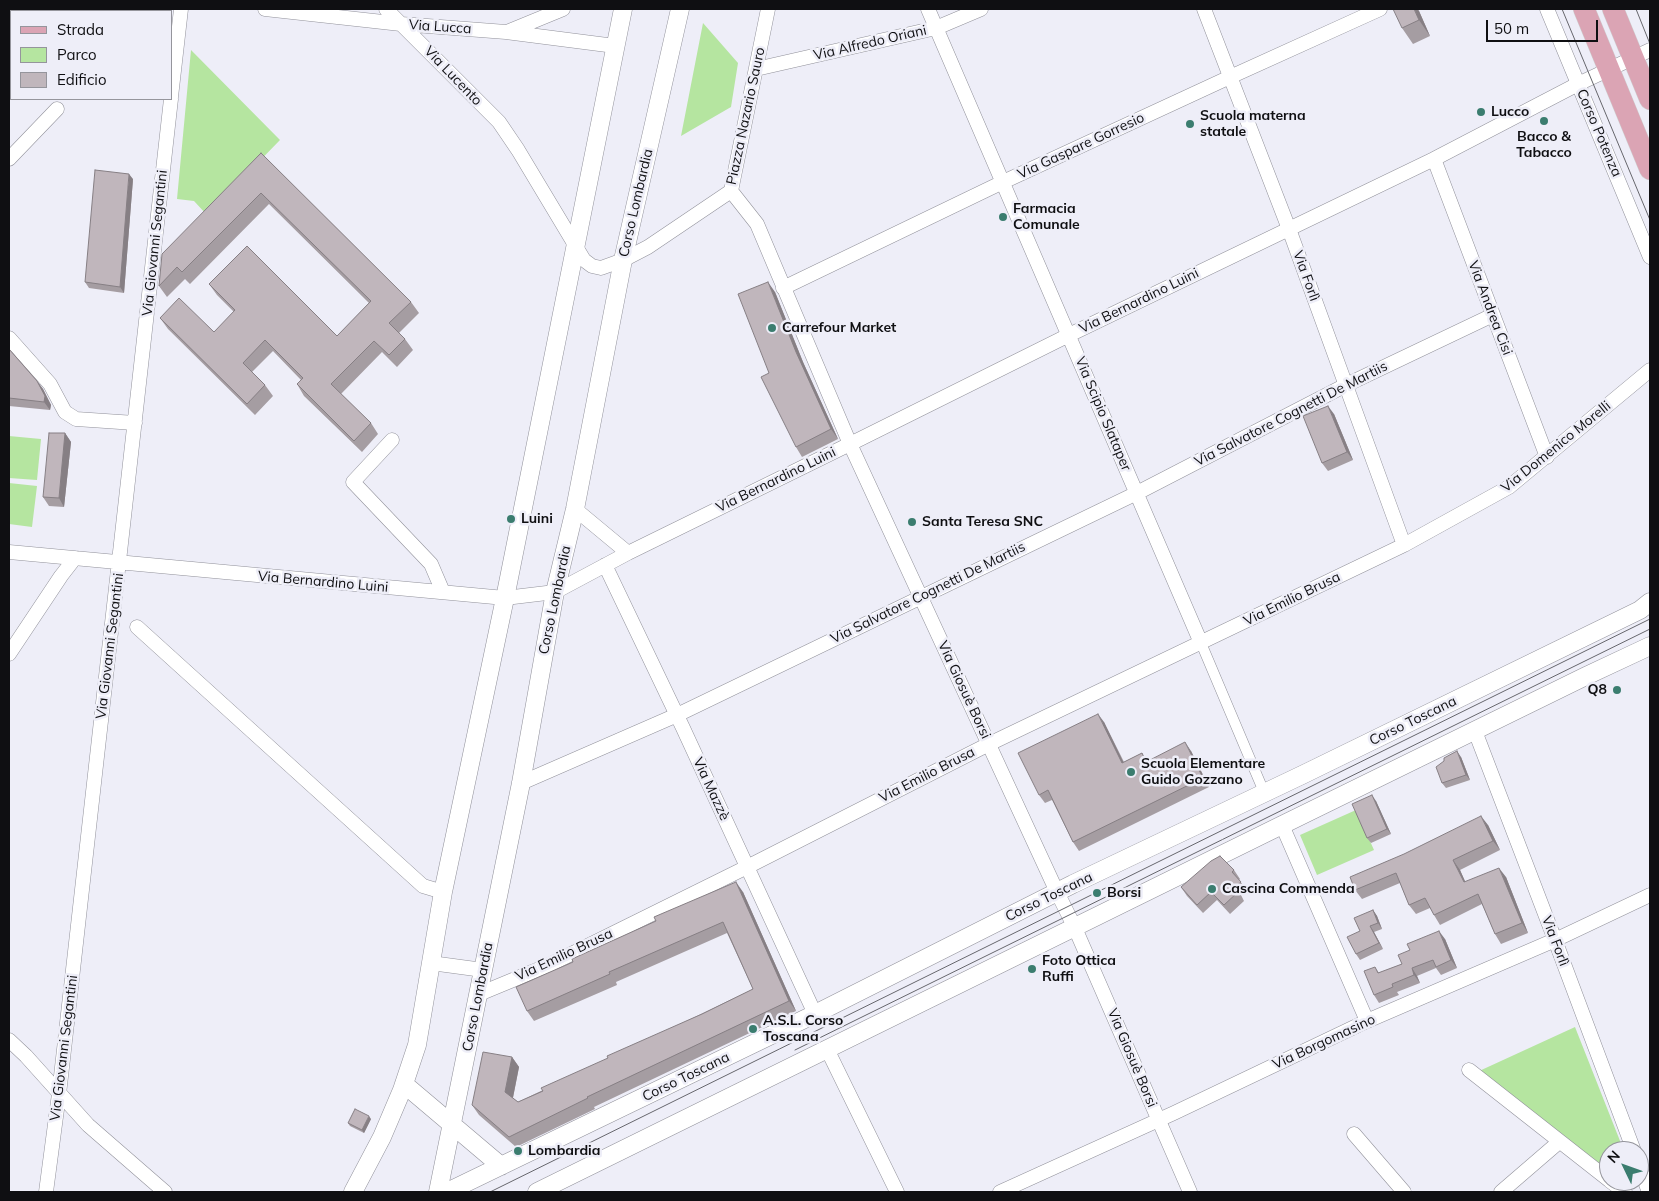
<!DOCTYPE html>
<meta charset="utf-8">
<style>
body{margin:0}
#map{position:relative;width:1659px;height:1201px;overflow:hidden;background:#eeeef8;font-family:Mulish,sans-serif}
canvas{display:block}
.frame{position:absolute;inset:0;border:10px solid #0f0f12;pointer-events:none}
.legend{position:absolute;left:10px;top:10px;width:162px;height:90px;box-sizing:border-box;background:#eeeef8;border:1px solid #95959c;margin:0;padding:6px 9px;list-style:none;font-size:15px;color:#0f0f12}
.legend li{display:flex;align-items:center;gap:10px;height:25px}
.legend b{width:25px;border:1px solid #95959c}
.north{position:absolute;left:1599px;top:1141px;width:50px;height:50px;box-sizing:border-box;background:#eeeef8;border:1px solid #95959c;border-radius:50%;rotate:312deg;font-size:14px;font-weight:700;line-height:20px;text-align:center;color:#0f0f12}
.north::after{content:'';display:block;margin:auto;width:18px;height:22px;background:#3b7d6f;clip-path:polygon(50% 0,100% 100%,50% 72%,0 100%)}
.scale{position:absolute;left:1486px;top:20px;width:112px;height:22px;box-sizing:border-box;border:2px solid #0f0f12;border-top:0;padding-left:6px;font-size:15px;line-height:18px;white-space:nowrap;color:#0f0f12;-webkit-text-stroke:4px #eeeef8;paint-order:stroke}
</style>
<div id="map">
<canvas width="1659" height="1201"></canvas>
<div class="frame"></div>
<ul class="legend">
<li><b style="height:6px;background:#dba4b4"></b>Strada</li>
<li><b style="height:14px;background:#b5e5a0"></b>Parco</li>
<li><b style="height:14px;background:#c0b6bc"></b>Edificio</li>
</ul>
<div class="north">N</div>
<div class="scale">50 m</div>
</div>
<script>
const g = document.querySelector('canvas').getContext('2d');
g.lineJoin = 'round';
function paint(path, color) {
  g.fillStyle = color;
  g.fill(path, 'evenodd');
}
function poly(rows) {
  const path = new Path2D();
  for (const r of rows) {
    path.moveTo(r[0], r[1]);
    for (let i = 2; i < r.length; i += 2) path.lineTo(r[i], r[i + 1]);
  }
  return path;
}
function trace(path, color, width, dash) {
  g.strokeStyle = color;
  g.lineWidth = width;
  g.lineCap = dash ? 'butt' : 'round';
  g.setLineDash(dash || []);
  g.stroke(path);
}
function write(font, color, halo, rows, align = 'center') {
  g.font = font + ' Mulish,sans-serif';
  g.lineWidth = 5;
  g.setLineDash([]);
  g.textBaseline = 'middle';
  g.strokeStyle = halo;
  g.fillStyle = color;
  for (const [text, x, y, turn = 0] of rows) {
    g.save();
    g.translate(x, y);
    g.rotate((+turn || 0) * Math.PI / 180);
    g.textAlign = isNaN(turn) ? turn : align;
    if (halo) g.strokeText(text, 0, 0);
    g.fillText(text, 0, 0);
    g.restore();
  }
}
paint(poly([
 [703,23,738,63,731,107,681,136],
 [191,50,280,140,207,215,194,201,177,199],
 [9,436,41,439,37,480,9,478],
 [9,483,37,486,32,527,9,524],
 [1356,810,1374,850,1317,875,1300,835],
 [1575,1027,1624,1151,1609,1151,1609,1173,1477,1072]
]), '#b5e5a0');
const pedestrian = poly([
 [1201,643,1264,792]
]);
const minor = poly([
 [265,9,401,24,506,32,615,46],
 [386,9,499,122,518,150,584,260,592,266,601,268,623,260,648,247,731,191,768,9],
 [928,9,1201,643],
 [1204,9,1289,229,1404,545],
 [1547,9,1650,257],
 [507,32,563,9],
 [756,69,936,28,981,9],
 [171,97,181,9],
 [9,159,57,109],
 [1434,159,1547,457],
 [731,191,757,224,850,444,1057,892,1075,928,1190,1192],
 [783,288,1003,182,1230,77,1380,9],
 [9,338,50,384,65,412,76,419,135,423],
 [392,440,353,482,431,564,443,592],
 [575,509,628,553],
 [9,552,505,598,555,592,628,553,850,444,1069,335,1434,159,1578,84,1650,50],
 [605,565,683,728,815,1014],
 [137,627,423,886,443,892],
 [9,654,61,576,75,558],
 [1475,731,1555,940,1634,1151],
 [521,783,677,715,1137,493,1346,385,1493,315],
 [1282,825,1367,1021],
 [431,963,483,970],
 [479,994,549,965,747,867,989,744,1404,545,1509,487,1650,370],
 [9,1040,26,1056,88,1125,165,1192],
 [827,1049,897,1192],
 [1469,1070,1609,1180],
 [1354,1134,1404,1192],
 [1639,1166,1649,1192],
 [1610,1181,1625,1192],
 [46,1192,59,1094,171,99],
 [1000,1192,1174,1113,1367,1021,1555,940,1650,895],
 [1501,1192,1559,1142]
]);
const tertiary = poly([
 [404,1084,501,1166],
 [353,1192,382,1137,402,1090,417,1045,443,892,505,598,623,9],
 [438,1192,521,783,555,592,575,509,623,260,680,9],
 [447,1192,815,1014,1073,884,1302,775,1640,610,1650,602],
 [537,1192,1282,825,1586,676,1650,646]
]);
const primary = poly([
 [1584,9,1650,169],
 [1613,9,1650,99]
]);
trace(pedestrian, '#91919a', 11);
trace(minor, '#91919a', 15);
trace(tertiary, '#91919a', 19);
trace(primary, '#cfcfd0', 22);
trace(pedestrian, '#fff', 10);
trace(minor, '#fff', 14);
trace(tertiary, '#fff', 18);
trace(primary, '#dba4b4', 21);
trace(poly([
 [1562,9,1650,220],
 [1636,9,1650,44],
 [795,1050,1650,629],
 [490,1192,1650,619]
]), '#66666c', 1);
paint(poly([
 [1419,11,1430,36,1413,44,1402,28],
 [261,153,411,302,419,313,399,333,405,339,413,350,397,367,382,352,341,394,371,423,378,434,362,452,304,396,297,384,301,380,273,351,252,372,265,385,273,396,255,415,168,329,160,318,214,332,234,312,217,295,209,284,337,336,369,303,269,204,190,284,185,279,167,297,159,286],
 [133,179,124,293,89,288,85,282],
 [775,292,803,362,838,439,802,457,796,447],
 [9,349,37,381,43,389,51,405,50,410,9,406],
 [1334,414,1353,460,1328,471,1322,463],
 [65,433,71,442,64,507,49,506,43,497],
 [1104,722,1124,762,1142,753,1147,761,1191,751,1209,787,1079,851,1073,842,1052,800,1045,803,1039,795],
 [1461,757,1470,780,1446,788,1442,783],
 [1376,801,1391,834,1371,843,1367,838],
 [1488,825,1500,850,1460,870,1465,882,1506,877,1528,933,1501,944,1495,934,1482,904,1440,925,1434,915,1430,908,1416,914,1409,905,1400,883,1362,899,1355,890],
 [1234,870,1240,879,1239,880,1247,890,1241,895,1244,901,1230,914,1217,900,1203,913,1187,896,1181,887],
 [743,892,796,1011,594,1107,595,1109,516,1147,479,1115,472,1105,512,1057,519,1067,513,1098,518,1102,753,989,727,933,616,982,617,985,534,1021,527,1011,573,962],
 [1373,910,1377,916,1382,929,1374,932,1383,949,1360,960,1356,954],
 [1445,939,1457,968,1441,975,1436,968,1417,976,1420,983,1397,992,1399,995,1379,1003,1374,995,1375,967,1379,973,1402,964],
 [371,1119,364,1133,350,1126,348,1123]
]), '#a59da2');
paint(poly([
 [1414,9,1418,9,1419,11,1430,36,1419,20],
 [129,174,133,179,124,293,120,287],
 [768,282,775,292,803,362,838,439,831,429,796,352],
 [37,381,43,389,51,405,50,410,44,402],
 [1328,406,1334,414,1353,460,1347,452],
 [65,433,71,442,64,507,59,498],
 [1098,714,1104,722,1128,772,1122,763],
 [1185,742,1191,751,1209,787,1203,778],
 [1457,751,1461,757,1470,780,1466,775],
 [1372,795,1376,801,1391,834,1387,829],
 [1481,816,1488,825,1500,850,1493,841],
 [1453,860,1460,870,1470,892,1464,882],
 [1499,868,1506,877,1528,933,1522,923],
 [736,882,743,892,796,1011,789,1001],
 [1373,910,1377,916,1382,929,1378,923],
 [1370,926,1374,932,1383,949,1379,943],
 [1439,931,1445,939,1457,968,1451,960],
 [1412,968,1417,976,1420,983,1414,975],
 [512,1057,519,1067,512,1102,505,1092],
 [369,1116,371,1119,364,1133,362,1130]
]), '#867f84');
const building = poly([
 [1393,9,1414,9,1419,20,1402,28,1393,9],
 [261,153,411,302,389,323,405,339,389,355,374,341,331,384,371,423,354,441,297,384,303,378,265,340,243,363,265,385,247,404,160,318,179,298,214,332,235,310,209,284,247,246,337,336,371,301,261,193,182,272,177,267,159,286,162,254,261,153],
 [95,170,129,174,120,287,85,282,95,170],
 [768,282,796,352,831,429,796,447,761,377,769,373,738,294,768,282],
 [9,349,37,381,45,396,44,402,9,398,9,349],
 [1328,406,1347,452,1322,463,1303,416,1328,406],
 [49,433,65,433,59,498,43,497,49,433],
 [1098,714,1122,763,1142,753,1146,762,1185,742,1203,778,1073,842,1048,790,1039,795,1018,753,1098,714],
 [1457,751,1466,775,1442,783,1436,767,1444,761,1444,758,1457,751],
 [1372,795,1387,829,1367,838,1352,804,1372,795],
 [1481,816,1493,841,1453,860,1464,882,1499,868,1522,923,1495,934,1478,894,1434,915,1425,898,1409,905,1396,873,1355,890,1350,877,1404,854,1481,816],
 [1220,856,1234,870,1232,872,1241,882,1234,888,1238,892,1224,905,1211,892,1197,905,1181,887,1211,861,1220,856],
 [736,882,789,1001,587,1097,588,1098,509,1137,472,1105,483,1052,512,1057,505,1092,518,1102,543,1091,541,1088,608,1058,607,1056,702,1014,753,989,723,922,609,972,610,974,527,1011,516,987,573,962,572,959,656,921,654,917,736,882],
 [1373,910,1378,923,1370,926,1379,943,1356,954,1347,937,1360,931,1354,918,1373,910],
 [1439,931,1451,960,1436,967,1433,960,1412,968,1414,975,1392,984,1393,987,1374,995,1364,971,1375,967,1378,973,1402,964,1398,955,1410,950,1407,944,1439,931],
 [355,1109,369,1116,362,1130,348,1123,355,1109]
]);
paint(building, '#c0b6bc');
trace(building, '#867f84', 1);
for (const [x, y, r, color] of [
 [1481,112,5,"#3b7d6f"],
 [1544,121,5,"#3b7d6f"],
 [1190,124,5,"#3b7d6f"],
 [1003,217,5,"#3b7d6f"],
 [772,328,5,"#3b7d6f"],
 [511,519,5,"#3b7d6f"],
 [912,522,5,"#3b7d6f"],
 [1617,690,5,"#3b7d6f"],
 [1131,772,5,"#3b7d6f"],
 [1212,889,5,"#3b7d6f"],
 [1097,893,5,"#3b7d6f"],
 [1032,969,5,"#3b7d6f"],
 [753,1029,5,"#3b7d6f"],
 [518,1151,5,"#3b7d6f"]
]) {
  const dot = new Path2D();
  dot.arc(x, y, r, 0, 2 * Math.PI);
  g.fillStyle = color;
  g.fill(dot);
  trace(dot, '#eeeef8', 2);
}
write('14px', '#0f0f12', '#eeeef8', [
 ["Via Lucca",440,27,4],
 ["Via Alfredo Oriani",870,43,-13],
 ["Via Lucento",453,76,46],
 ["Piazza Nazario Sauro",746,116,-78],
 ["Corso Potenza",1599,133,67],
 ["Via Gaspare Gorresio",1081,146,-25],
 ["Corso Lombardia",636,203,-77],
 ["Via Giovanni Segantini",155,243,-84],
 ["Via Forlì",1306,276,70],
 ["Via Bernardino Luini",1139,301,-26],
 ["Via Andrea Cisi",1490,308,69],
 ["Via Scipio Slataper",1103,414,67],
 ["Via Salvatore Cognetti De Martiis",1291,414,-27],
 ["Via Domenico Morelli",1556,447,-39],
 ["Via Bernardino Luini",776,480,-26],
 ["Via Bernardino Luini",323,582,5],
 ["Via Salvatore Cognetti De Martiis",928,593,-26],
 ["Via Emilio Brusa",1292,599,-26],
 ["Corso Lombardia",555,600,-78],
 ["Via Giovanni Segantini",110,646,-83],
 ["Via Giosuè Borsi",964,690,65],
 ["Corso Toscana",1413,721,-26],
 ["Via Emilio Brusa",927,775,-27],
 ["Via Mazzè",711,789,65],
 ["Corso Toscana",1049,897,-26],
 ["Via Forlì",1555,941,69],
 ["Via Emilio Brusa",564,955,-25],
 ["Corso Lombardia",478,997,-79],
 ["Via Borgomasino",1324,1042,-25],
 ["Via Giovanni Segantini",64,1048,-83],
 ["Via Giosuè Borsi",1132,1058,67],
 ["Corso Toscana",686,1077,-26]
]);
write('bold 14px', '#0f0f12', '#eeeef8', [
 ["Lucco",1491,112],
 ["Scuola materna",1200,116],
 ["statale",1200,132],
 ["Bacco &",1544,137,"center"],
 ["Tabacco",1544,153,"center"],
 ["Farmacia",1013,209],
 ["Comunale",1013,225],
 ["Carrefour Market",782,328],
 ["Luini",521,519],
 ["Santa Teresa SNC",922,522],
 ["Q8",1607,690,"right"],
 ["Scuola Elementare",1141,764],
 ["Guido Gozzano",1141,780],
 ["Cascina Commenda",1222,889],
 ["Borsi",1107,893],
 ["Foto Ottica",1042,961],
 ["Ruffi",1042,977],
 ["A.S.L. Corso",763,1021],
 ["Toscana",763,1037],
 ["Lombardia",528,1151]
], 'left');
</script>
